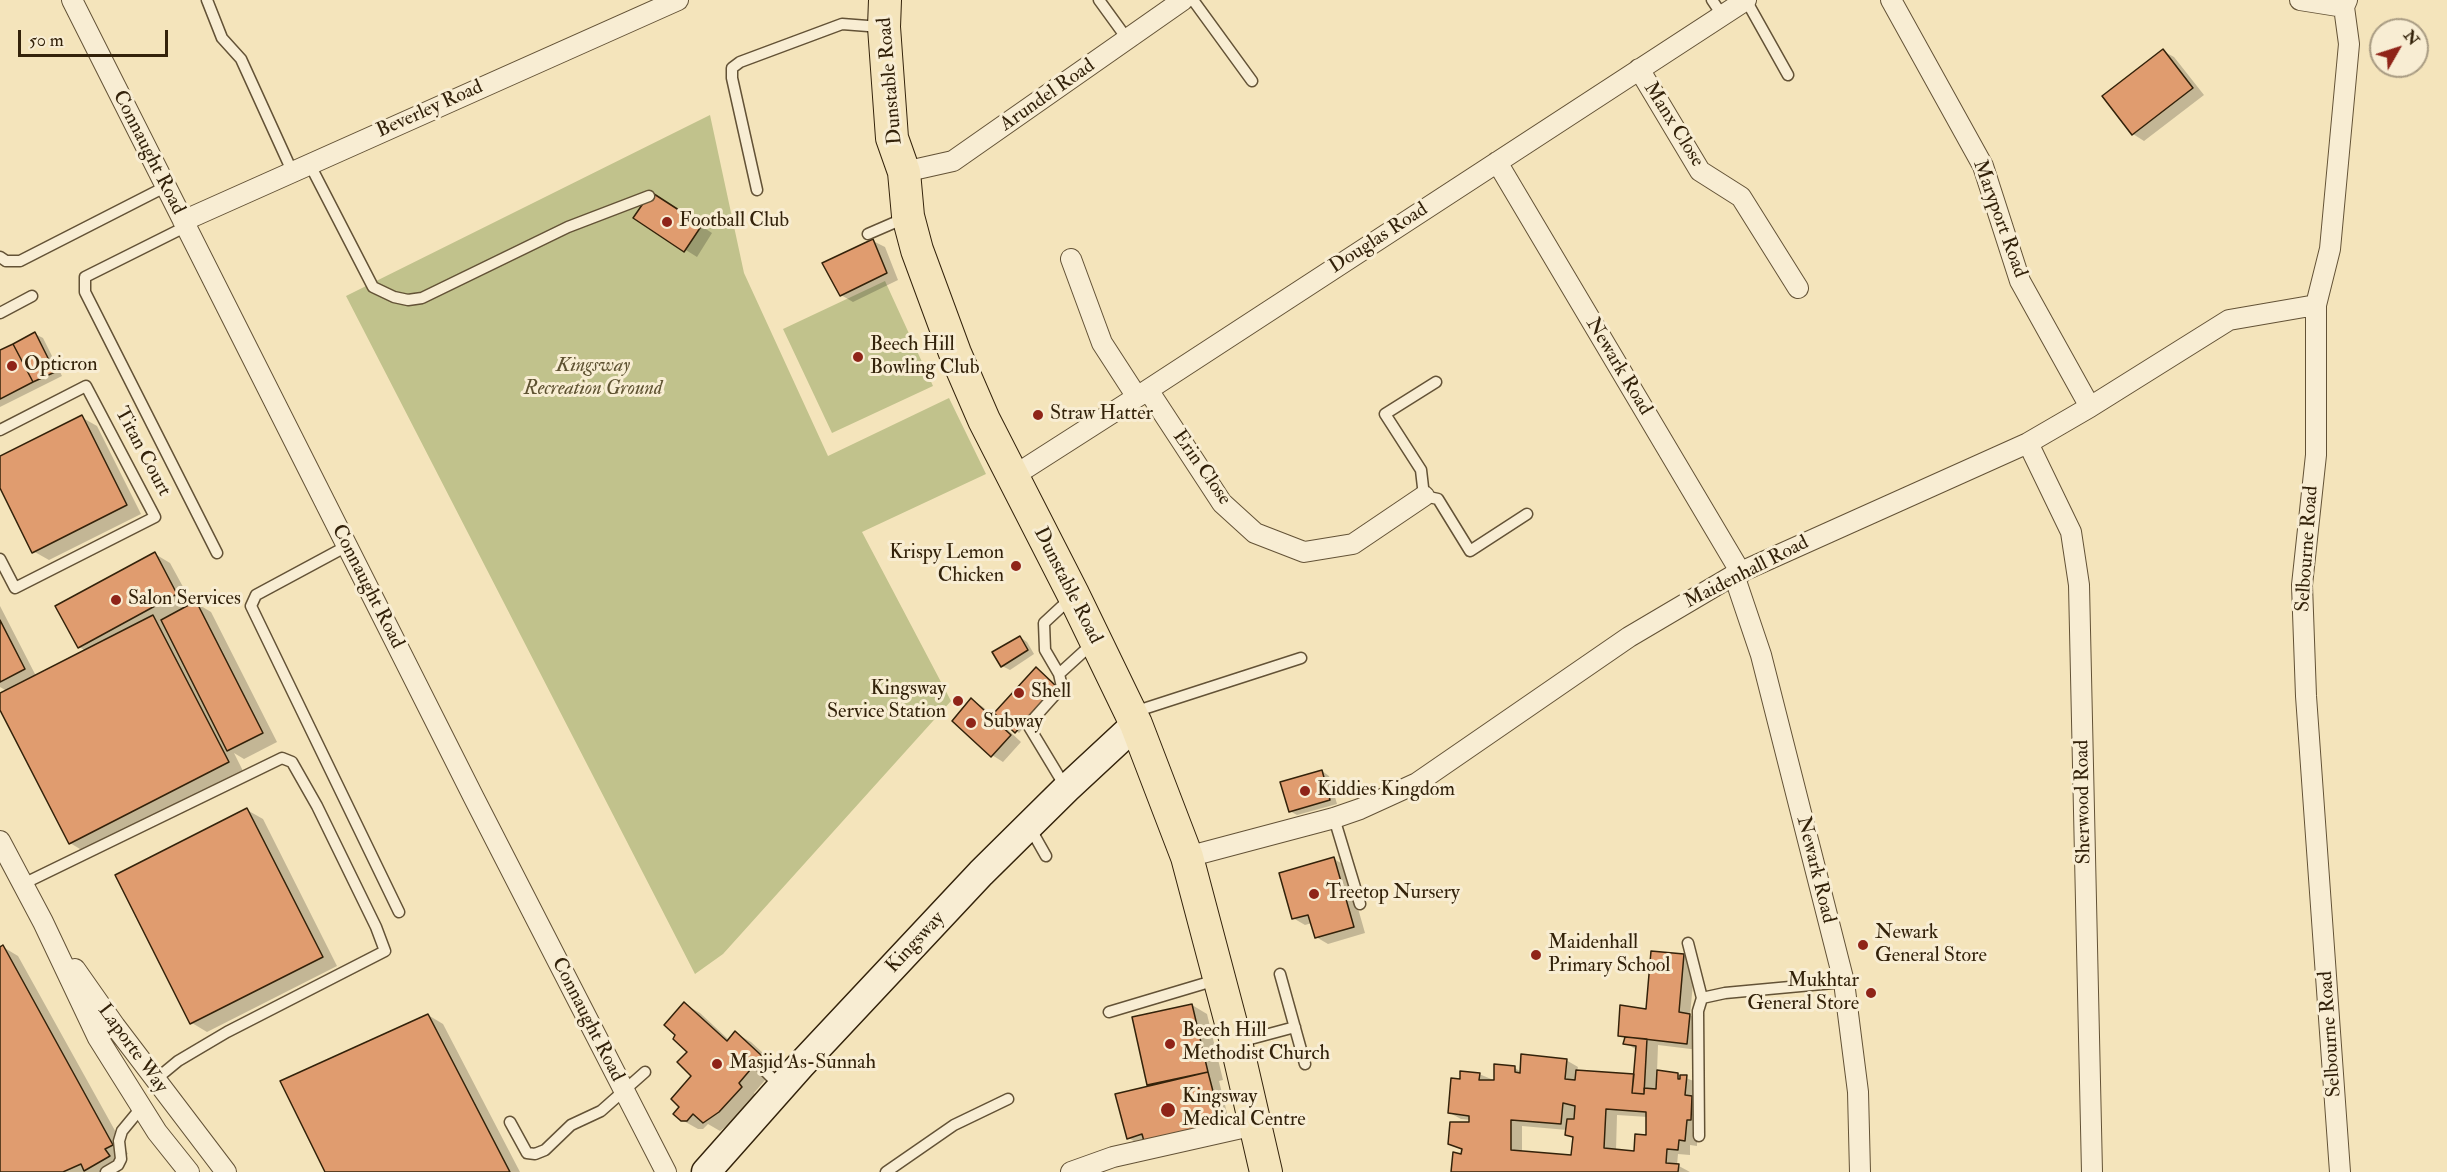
<!DOCTYPE html>
<style>
body{margin:0}
#map{position:relative;width:2447px;height:1172px;overflow:hidden;background:#f4e4bb;font-family:"IM FELL Double Pica",serif}
canvas{display:block}
.north{position:absolute;left:2369px;top:18px;width:60px;height:60px;box-sizing:border-box;background:#f8edd3;border:2px solid #a99c83;border-radius:50%;rotate:51deg;font-size:16px;font-weight:700;line-height:24px;text-align:center;color:#33220a}
.north::after{content:'';display:block;margin:auto;width:21px;height:27px;background:#8f2418;clip-path:polygon(50% 0,100% 100%,50% 72%,0 100%)}
.scale{position:absolute;left:18px;top:30px;width:150px;height:27px;box-sizing:border-box;border:3px solid #33220a;border-top:0;padding-left:8px;font-size:18px;line-height:21px;white-space:nowrap;color:#33220a;-webkit-text-stroke:4px #f8edd3;paint-order:stroke}
</style>
<div id="map">
<canvas width="2447" height="1172"></canvas>
<div class="north">N</div>
<div class="scale">50 m</div>
</div>
<script>
const g = document.querySelector('canvas').getContext('2d');
g.lineJoin = 'round';
function paint(path, color) {
  g.fillStyle = color;
  g.fill(path, 'evenodd');
}
function poly(rows) {
  const path = new Path2D();
  for (const r of rows) {
    path.moveTo(r[0], r[1]);
    for (let i = 2; i < r.length; i += 2) path.lineTo(r[i], r[i + 1]);
  }
  return path;
}
function trace(path, color, width, dash) {
  g.strokeStyle = color;
  g.lineWidth = width;
  g.lineCap = dash ? 'butt' : 'round';
  g.setLineDash(dash || []);
  g.stroke(path);
}
function write(font, color, halo, rows, align = 'center') {
  g.font = font + ' "IM FELL Double Pica",serif';
  g.lineWidth = 6;
  g.setLineDash([]);
  g.textBaseline = 'middle';
  g.strokeStyle = halo;
  g.fillStyle = color;
  for (const [text, x, y, turn = 0] of rows) {
    g.save();
    g.translate(x, y);
    g.rotate((+turn || 0) * Math.PI / 180);
    g.textAlign = isNaN(turn) ? turn : align;
    if (halo) g.strokeText(text, 0, 0);
    g.fillText(text, 0, 0);
    g.restore();
  }
}
paint(poly([
 [710,115,744,273,828,456,949,398,986,474,862,532,951,701,723,954,695,974,346,296],
 [885,281,933,386,832,433,783,329]
]), '#c1c28c');
paint(poly([
 [2163,51,2174,57,2204,95,2144,141,2133,134],
 [663,201,712,233,697,257,635,218],
 [873,241,885,247,898,280,853,302,841,295],
 [35,334,43,338,62,376,0,407,0,351],
 [81,417,97,426,141,514,49,560,33,551,0,485,0,458],
 [155,554,170,563,193,605,196,603,211,612,277,742,244,759,234,753,243,771,85,852,70,843,0,707,0,695,7,691,0,687,0,606,36,676,86,651,79,647],
 [1020,637,1027,642,1034,654,1010,670,1002,666],
 [1036,669,1058,689,1019,733,1016,731],
 [972,700,983,707,1021,742,1003,762,992,755],
 [1322,771,1329,776,1337,804,1297,815,1290,811],
 [247,810,263,819,337,966,207,1032,192,1023],
 [1334,859,1346,866,1365,933,1328,944,1316,937,1312,923,1305,925,1293,918],
 [3,947,18,956,128,1154,119,1159,124,1165,113,1172,0,1172,0,948],
 [1684,955,1695,962,1690,1015,1701,1022,1699,1050,1658,1045,1657,1072,1677,1074,1698,1083,1697,1146,1690,1145,1690,1155,1678,1154,1677,1165,1690,1172,1453,1172,1463,1151,1450,1143,1471,1123,1471,1120,1461,1119,1450,1113,1462,1080,1479,1074,1496,1081,1515,1068,1521,1072,1566,1060,1578,1067,1577,1071,1635,1075,1637,1050,1625,1043,1626,1039,1620,1035,1647,1010],
 [1617,1115,1648,1117,1648,1136,1636,1153,1616,1151],
 [1522,1126,1567,1130,1567,1134,1574,1139,1573,1157,1522,1153],
 [684,1004,700,1013,729,1040,735,1033,751,1042,777,1066,754,1093,757,1097,735,1120,720,1131,708,1124,703,1129,698,1129,682,1120,681,1107,693,1076],
 [1192,1005,1207,1014,1223,1080,1219,1081,1232,1133,1140,1145,1129,1138,1153,1087,1149,1084],
 [428,1015,443,1024,520,1172,327,1172]
]), '#0003');
const building = poly([
 [2163,49,2193,88,2132,135,2102,96,2163,49],
 [651,192,702,225,684,252,633,218,651,192],
 [873,239,887,273,840,296,822,263,873,239],
 [35,332,55,372,33,382,13,344,35,332],
 [13,344,33,382,0,399,0,350,13,344],
 [82,415,127,505,32,553,0,488,0,456,82,415],
 [155,552,177,594,78,648,55,606,155,552],
 [196,601,263,733,227,751,161,620,196,601],
 [153,615,229,762,69,844,0,710,0,693,153,615],
 [0,620,25,669,0,682,0,620],
 [1020,636,1028,650,1001,667,992,652,1020,636],
 [1036,667,1056,686,1015,733,994,713,1036,667],
 [971,698,1011,735,991,757,952,721,971,698],
 [1322,770,1330,800,1289,812,1280,782,1322,770],
 [247,808,323,957,190,1024,115,875,247,808],
 [1334,857,1354,927,1315,938,1308,915,1292,919,1279,873,1334,857],
 [3,945,113,1145,105,1149,110,1156,84,1171,81,1164,63,1172,0,1172,0,947,3,945],
 [1651,951,1684,954,1679,1012,1690,1014,1687,1044,1618,1036,1620,1005,1646,1009,1651,951],
 [684,1002,727,1041,735,1031,762,1056,739,1083,742,1087,719,1112,703,1123,693,1114,687,1121,681,1121,673,1114,679,1107,671,1099,691,1076,677,1062,687,1052,673,1039,675,1035,664,1025,684,1002],
 [1192,1004,1208,1072,1147,1085,1132,1017,1192,1004],
 [428,1014,510,1172,325,1172,280,1081,428,1014],
 [1625,1037,1647,1039,1644,1094,1632,1093,1636,1046,1623,1044,1625,1037],
 [1521,1054,1567,1059,1565,1079,1575,1080,1576,1070,1634,1074,1632,1093,1644,1094,1644,1088,1656,1089,1657,1070,1678,1073,1678,1079,1680,1079,1680,1075,1687,1075,1685,1095,1692,1096,1691,1120,1687,1120,1685,1141,1679,1140,1678,1150,1667,1149,1666,1163,1679,1164,1678,1172,1451,1172,1453,1152,1461,1154,1462,1149,1448,1144,1450,1122,1469,1122,1469,1116,1448,1113,1451,1078,1460,1079,1460,1071,1480,1073,1479,1080,1494,1080,1494,1064,1515,1066,1515,1072,1520,1073,1521,1054],
 [1563,1103,1575,1106,1574,1119,1567,1119,1565,1135,1573,1137,1571,1155,1511,1150,1511,1120,1561,1124,1563,1103],
 [1606,1109,1646,1112,1646,1135,1635,1134,1634,1151,1604,1148,1606,1109],
 [1208,1072,1222,1126,1145,1145,1142,1134,1127,1139,1115,1094,1208,1072]
]);
paint(building, '#e09c6f');
trace(building, '#33220a', 1.5);
const lane = poly([
 [207,0,222,38,241,59,292,171],
 [1099,0,1128,40],
 [1193,0,1252,81],
 [1712,0,1722,15],
 [1746,0,1788,75],
 [309,163,373,287,394,297,408,300,422,298,568,227,649,196],
 [757,190,732,78,732,68,740,62,842,24,881,27],
 [185,227,85,277,85,292,217,553],
 [868,234,905,218],
 [0,257,6,261,20,261,165,187],
 [0,313,32,296],
 [1436,382,1385,414,1421,470,1424,496,1438,499,1470,551,1527,514],
 [0,430,86,386,155,517,15,588,0,559],
 [347,546,256,595,251,606,399,912],
 [1059,674,1045,650,1044,623,1072,597],
 [1134,712,1301,658],
 [1066,788,1028,725,1062,687,1059,674,1093,643],
 [1334,818,1360,904],
 [1029,826,1046,856],
 [23,884,282,758,292,762,317,806,376,927,385,951,227,1032,178,1061,155,1080],
 [1688,943,1702,998],
 [1280,974,1305,1064],
 [1109,1012,1216,980],
 [1239,1042,1295,1027],
 [762,1068,781,1087],
 [510,1122,527,1153,535,1154,545,1150,571,1125,601,1111,645,1072],
 [1699,1136,1698,1011,1702,998,1725,993,1844,982],
 [106,1172,118,1165,121,1159,119,1141,122,1131,141,1108],
 [886,1172,954,1125,1008,1099]
]);
const street = poly([
 [72,0,474,798,666,1172],
 [1891,0,1983,166,2020,281,2090,407],
 [2300,0,2344,7],
 [1639,69,1700,171,1741,197,1798,288],
 [1497,162,1741,573],
 [904,172,953,161,1183,0],
 [183,221,678,0],
 [1071,259,1102,343,1137,397],
 [1148,390,1222,503,1255,533,1304,552,1353,544,1424,496],
 [2028,443,2071,532,2079,585,2092,1172],
 [1012,477,1137,397,1746,0],
 [1734,575,1761,655,1844,982,1858,1092,1860,1172],
 [0,841,43,922,98,1038,157,1132,189,1172],
 [1187,857,1334,818,1360,809,1417,783,1629,637,1734,575,2028,443,2090,407,2229,320,2316,305],
 [75,969,115,1026,226,1172],
 [1071,1172,1113,1157,1255,1125],
 [2340,1172,2306,696,2302,585,2316,455,2316,305,2330,249,2349,44,2344,7,2347,0]
]);
const secondary = poly([
 [706,1172,800,1066,981,873,1066,789,1136,724]
]);
const primary = poly([
 [885,0,884,27,892,138,904,172,908,216,917,250,955,353,984,420,1073,594,1136,724,1187,857,1236,1042,1266,1172]
]);
trace(lane, '#635236', 13);
trace(street, '#635236', 22);
trace(secondary, '#33220a', 31);
trace(primary, '#33220a', 34);
trace(lane, '#f8edd3', 10);
trace(street, '#f8edd3', 20);
trace(secondary, '#f8edd3', 28);
trace(primary, '#f4e4bb', 32);
for (const [x, y, r, color] of [
 [667,222,6,"#8f2418"],
 [858,357,6,"#8f2418"],
 [12,366,6,"#8f2418"],
 [1038,415,6,"#8f2418"],
 [1016,566,6,"#8f2418"],
 [116,600,6,"#8f2418"],
 [1019,693,6,"#8f2418"],
 [958,701,6,"#8f2418"],
 [971,723,6,"#8f2418"],
 [1305,791,6,"#8f2418"],
 [1314,894,6,"#8f2418"],
 [1863,945,6,"#8f2418"],
 [1536,955,6,"#8f2418"],
 [1871,993,6,"#8f2418"],
 [1170,1044,6,"#8f2418"],
 [717,1064,6,"#8f2418"],
 [1168,1110,8,"#8f2418"]
]) {
  const dot = new Path2D();
  dot.arc(x, y, r, 0, 2 * Math.PI);
  g.fillStyle = color;
  g.fill(dot);
  trace(dot, '#f8edd3', 2);
}
write('20px', '#33220a', '#f8edd3', [
 ["Dunstable Road",891,81,-95],
 ["Arundel Road",1048,96,-35],
 ["Beverley Road",430,110,-24],
 ["Manx Close",1673,125,58],
 ["Connaught Road",148,153,63],
 ["Maryport Road",1999,219,70],
 ["Douglas Road",1379,239,-33],
 ["Newark Road",1618,367,59],
 ["Titan Court",142,452,62],
 ["Erin Close",1201,468,55],
 ["Selbourne Road",2308,549,-86],
 ["Maidenhall Road",1747,573,-27],
 ["Dunstable Road",1067,586,63],
 ["Connaught Road",367,587,63],
 ["Sherwood Road",2084,802,-91],
 ["Newark Road",1815,870,76],
 ["Kingsway",916,943,-47],
 ["Connaught Road",587,1020,63],
 ["Selbourne Road",2331,1034,-94],
 ["Laporte Way",132,1049,54]
]);
write('20px', '#33220a', '#f8edd3', [
 ["Football Club",679,222],
 ["Beech Hill",870,346],
 ["Bowling Club",870,369],
 ["Opticron",24,366],
 ["Straw Hatter",1050,415],
 ["Krispy Lemon",1004,554,"right"],
 ["Chicken",1004,577,"right"],
 ["Salon Services",128,600],
 ["Kingsway",946,690,"right"],
 ["Service Station",946,713,"right"],
 ["Shell",1031,693],
 ["Subway",983,723],
 ["Kiddies Kingdom",1317,791],
 ["Treetop Nursery",1326,894],
 ["Newark",1875,934],
 ["General Store",1875,957],
 ["Maidenhall",1548,944],
 ["Primary School",1548,967],
 ["Mukhtar",1859,982,"right"],
 ["General Store",1859,1005,"right"],
 ["Beech Hill",1182,1032],
 ["Methodist Church",1182,1055],
 ["Masjid As-Sunnah",729,1064],
 ["Kingsway",1182,1098],
 ["Medical Centre",1182,1121]
], 'left');
write('italic 20px', '#5e5231', '#f8edd3', [
 ["Kingsway",593,367],
 ["Recreation Ground",593,390]
]);
</script>
